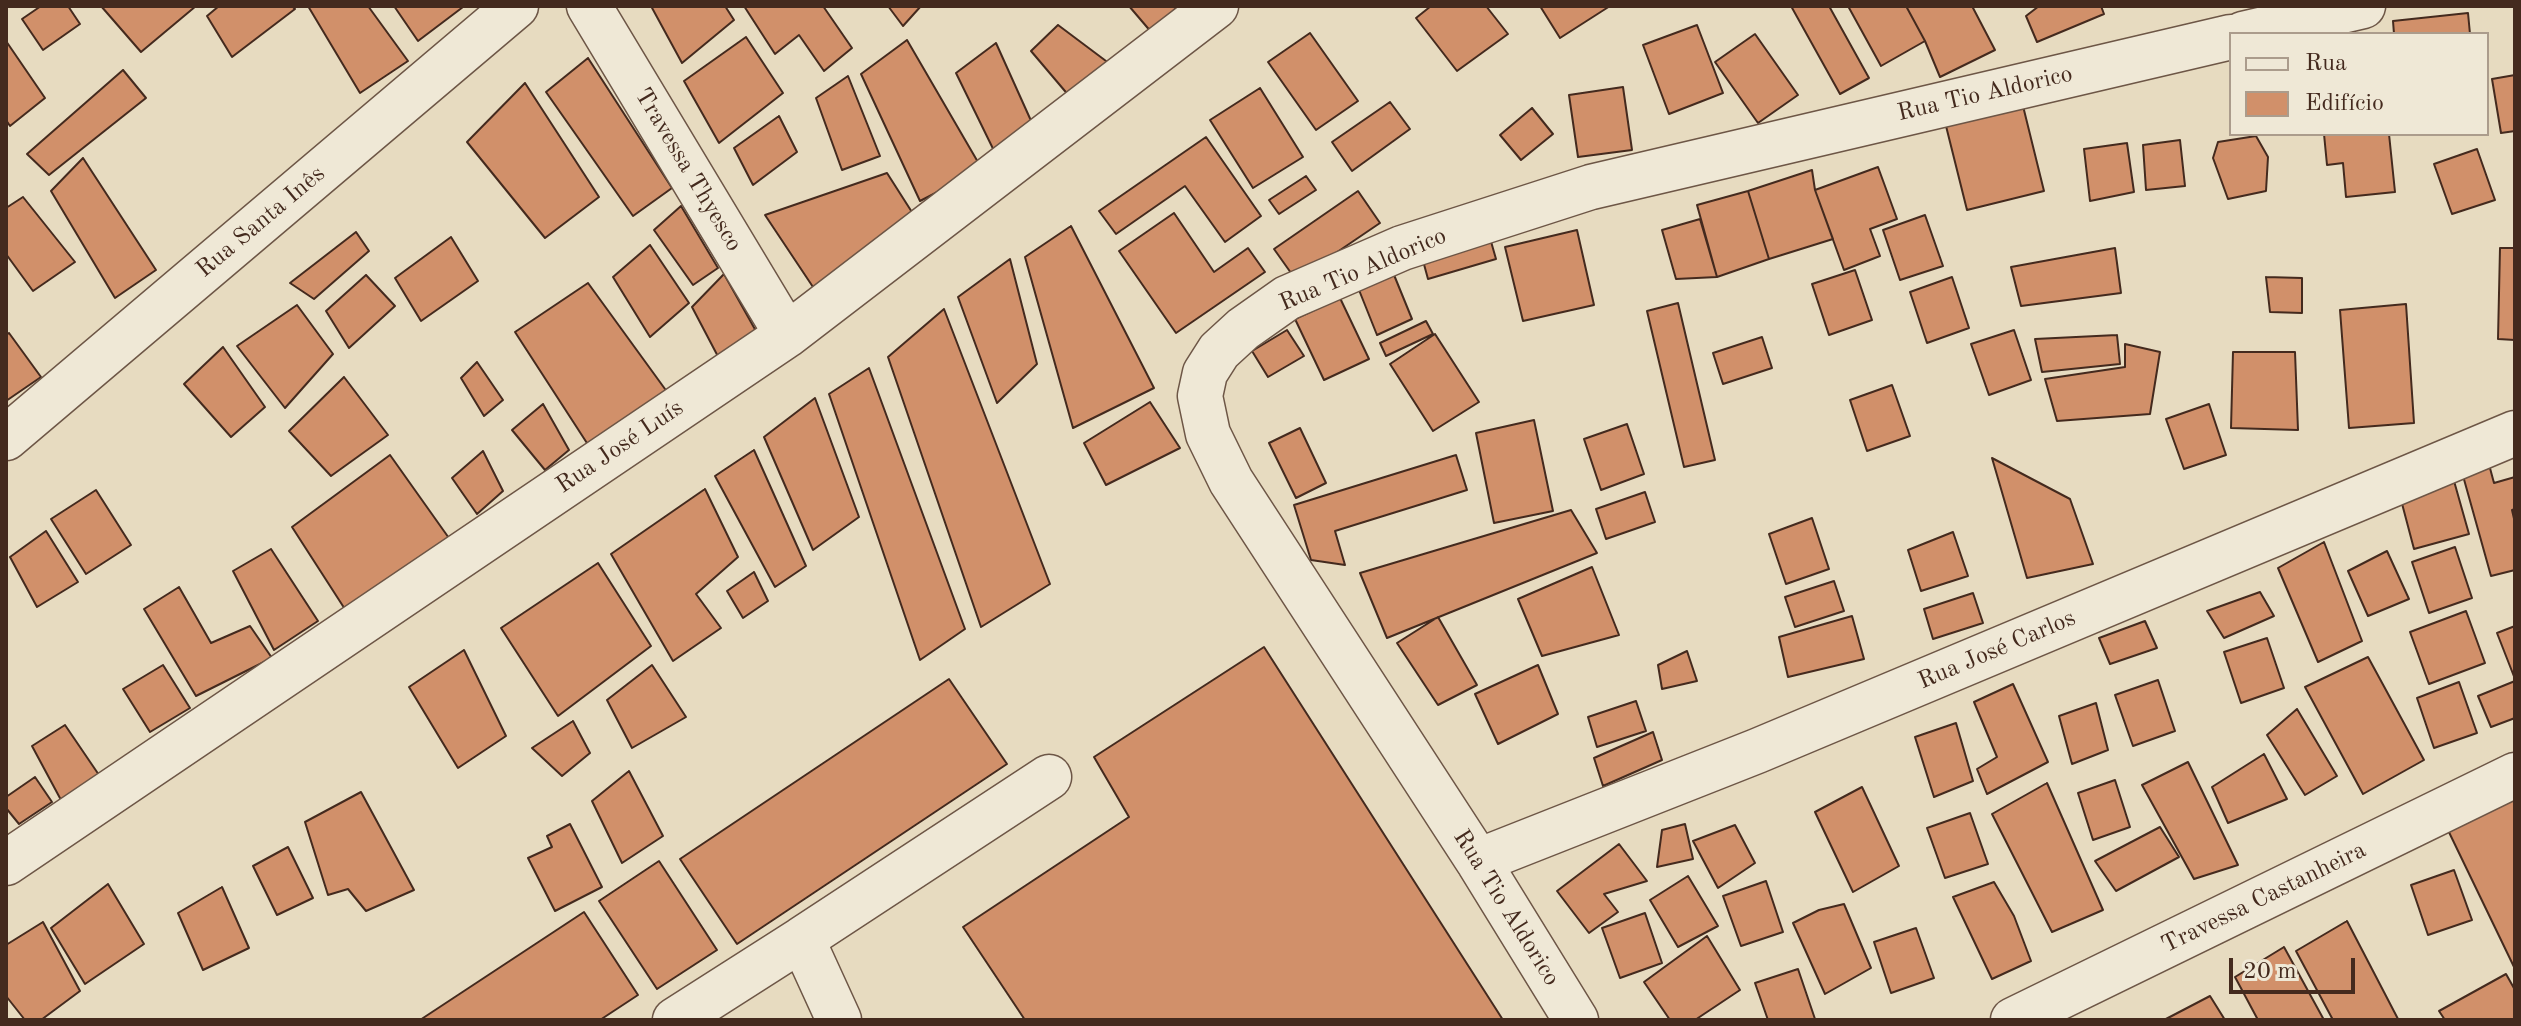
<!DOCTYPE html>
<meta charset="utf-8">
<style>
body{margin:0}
#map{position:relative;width:2521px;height:1026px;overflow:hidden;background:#e7dbc0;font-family:"Old Standard TT",serif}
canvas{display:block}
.frame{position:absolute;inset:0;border:8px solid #442a1e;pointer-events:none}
.legend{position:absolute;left:2229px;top:32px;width:260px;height:104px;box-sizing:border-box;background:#efe8d6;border:2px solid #ab9c8c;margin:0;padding:10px 14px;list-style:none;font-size:24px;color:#442a1e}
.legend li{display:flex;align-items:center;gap:16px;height:40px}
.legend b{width:40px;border:2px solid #ab9c8c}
.scale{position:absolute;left:2229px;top:958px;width:126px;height:36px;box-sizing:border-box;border:4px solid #442a1e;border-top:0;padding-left:10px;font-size:24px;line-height:28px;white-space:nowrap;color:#442a1e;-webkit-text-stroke:6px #efe8d6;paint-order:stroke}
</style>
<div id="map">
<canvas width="2521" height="1026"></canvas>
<div class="frame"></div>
<ul class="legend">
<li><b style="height:10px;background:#efe8d6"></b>Rua</li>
<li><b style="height:22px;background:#d1906a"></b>Edifício</li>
</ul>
<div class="scale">20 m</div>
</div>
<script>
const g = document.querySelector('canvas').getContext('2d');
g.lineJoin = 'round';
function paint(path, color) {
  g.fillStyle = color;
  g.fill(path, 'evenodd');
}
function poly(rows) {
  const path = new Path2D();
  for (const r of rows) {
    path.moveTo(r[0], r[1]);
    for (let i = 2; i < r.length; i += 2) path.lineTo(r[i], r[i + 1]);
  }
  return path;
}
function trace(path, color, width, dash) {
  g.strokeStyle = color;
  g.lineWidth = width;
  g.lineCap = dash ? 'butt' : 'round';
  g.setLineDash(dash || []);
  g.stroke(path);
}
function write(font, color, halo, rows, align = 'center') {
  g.font = font + ' "Old Standard TT",serif';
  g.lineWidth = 8;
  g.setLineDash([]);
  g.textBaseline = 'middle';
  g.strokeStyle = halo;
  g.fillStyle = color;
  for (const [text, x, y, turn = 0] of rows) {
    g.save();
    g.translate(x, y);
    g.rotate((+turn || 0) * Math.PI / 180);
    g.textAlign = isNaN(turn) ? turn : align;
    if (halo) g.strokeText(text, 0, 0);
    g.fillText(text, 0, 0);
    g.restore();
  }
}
const building = poly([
 [41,6,68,6,80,24,43,50,22,19,41,6],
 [101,6,196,6,141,52,101,6],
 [219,6,292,6,295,9,232,57,207,16,219,6],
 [308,6,368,6,408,61,360,93,308,6],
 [394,6,462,6,463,7,418,41,394,6],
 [651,6,725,6,734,20,682,63,651,6],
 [744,6,823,6,852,48,824,71,799,35,775,54,744,6],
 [888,6,921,6,903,26,888,6],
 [1129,6,1178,6,1152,33,1129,6],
 [1431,6,1486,6,1508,34,1457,71,1416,18,1431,6],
 [1540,6,1610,6,1560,38,1540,6],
 [1791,6,1829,6,1869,78,1840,94,1791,6],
 [1848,6,1906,6,1925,41,1881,66,1848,6],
 [1906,6,1972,6,1995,50,1940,77,1925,41,1906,6],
 [2039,6,2101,6,2104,14,2037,42,2026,16,2039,6],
 [2468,13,2470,34,2394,34,2393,21,2468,13],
 [1058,25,1110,64,1070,97,1031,51,1058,25],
 [1697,25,1723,93,1669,114,1643,45,1697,25],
 [1310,33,1358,101,1316,130,1268,62,1310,33],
 [1755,34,1798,95,1758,123,1715,62,1755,34],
 [746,37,783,93,719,143,684,81,746,37],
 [907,40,982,169,920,201,861,74,907,40],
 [6,41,45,98,10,126,6,120,6,41],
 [996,43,1037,134,1000,163,956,73,996,43],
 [588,58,672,188,633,216,546,92,588,58],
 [123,70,146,98,49,175,27,154,123,70],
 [2515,75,2515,131,2501,133,2492,79,2515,75],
 [848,76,880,156,842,170,816,98,848,76],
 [525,83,599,197,545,238,467,142,525,83],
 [1623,87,1632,150,1578,157,1569,95,1623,87],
 [1260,88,1303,157,1253,188,1210,120,1260,88],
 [1390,102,1410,129,1352,171,1332,142,1390,102],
 [2023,106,2044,191,1967,210,1946,126,2023,106],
 [1532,108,1553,134,1521,160,1500,135,1532,108],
 [779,116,797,152,753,185,734,148,779,116],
 [2324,134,2389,134,2395,192,2346,197,2343,163,2327,165,2324,134],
 [2256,136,2268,157,2266,191,2228,199,2213,158,2218,142,2256,136],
 [1206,137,1261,216,1225,242,1185,186,1116,234,1099,211,1206,137],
 [2180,140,2185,186,2146,190,2143,145,2180,140],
 [2127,143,2134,192,2090,201,2084,149,2127,143],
 [2477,149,2495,200,2452,214,2434,164,2477,149],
 [83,158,156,270,115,298,51,191,83,158],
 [1878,167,1897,219,1870,229,1880,256,1844,270,1815,190,1878,167],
 [1812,170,1815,190,1833,239,1769,259,1748,191,1812,170],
 [887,173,917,220,823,302,765,215,887,173],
 [1306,176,1316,190,1279,214,1269,200,1306,176],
 [1358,191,1380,223,1296,280,1274,249,1358,191],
 [1748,191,1769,259,1717,277,1697,205,1748,191],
 [23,197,75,262,33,291,6,254,6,208,23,197],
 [681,206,718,268,693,285,654,230,681,206],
 [1174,213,1214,272,1248,248,1265,272,1176,333,1119,251,1174,213],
 [1925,215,1943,266,1900,280,1883,230,1925,215],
 [1700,219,1717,277,1676,279,1662,230,1700,219],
 [1071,226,1154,388,1073,428,1025,257,1071,226],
 [1577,230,1594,305,1523,321,1505,247,1577,230],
 [356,232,369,251,314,299,290,283,356,232],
 [451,237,478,281,421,321,395,278,451,237],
 [1490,238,1496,259,1428,279,1422,257,1490,238],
 [650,245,689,303,650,337,613,277,650,245],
 [2115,248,2121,293,2021,306,2011,267,2115,248],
 [2500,248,2515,248,2515,340,2498,339,2500,248],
 [1010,259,1037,364,997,403,958,297,1010,259],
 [1392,270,1412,319,1377,335,1357,285,1392,270],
 [1855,270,1872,320,1829,335,1812,284,1855,270],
 [724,274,761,340,723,366,692,307,724,274],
 [366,275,395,306,349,348,326,311,366,275],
 [1952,277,1969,328,1927,343,1910,292,1952,277],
 [2266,277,2302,278,2302,313,2270,312,2266,277],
 [588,283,673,400,596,457,515,332,588,283],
 [1340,298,1369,359,1324,380,1295,319,1340,298],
 [1678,303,1715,460,1684,467,1647,311,1678,303],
 [2406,304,2414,423,2349,428,2340,310,2406,304],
 [297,305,333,354,285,408,237,346,297,305],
 [944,309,1050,584,981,627,888,357,944,309],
 [1426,321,1433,334,1386,356,1380,343,1426,321],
 [1287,330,1304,356,1268,377,1252,351,1287,330],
 [2014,330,2031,380,1989,395,1971,344,2014,330],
 [9,333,41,377,6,401,6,335,9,333],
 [1435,334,1479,402,1433,431,1390,364,1435,334],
 [2117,335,2120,364,2042,372,2035,339,2117,335],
 [1762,337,1772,368,1723,384,1713,353,1762,337],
 [2125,344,2160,352,2150,414,2057,421,2045,379,2125,367,2125,344],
 [223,347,265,407,231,437,184,384,223,347],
 [2233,352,2295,352,2298,430,2231,428,2233,352],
 [477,362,503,400,484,416,461,378,477,362],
 [869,368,965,629,920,660,829,394,869,368],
 [344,377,388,435,331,476,289,431,344,377],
 [1892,385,1910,436,1867,451,1850,400,1892,385],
 [815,398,859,517,813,550,764,437,815,398],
 [1150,402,1180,448,1106,485,1084,443,1150,402],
 [543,404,569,450,545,470,512,430,543,404],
 [2209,404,2226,455,2184,469,2166,419,2209,404],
 [1534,420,1553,511,1494,523,1476,433,1534,420],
 [1627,424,1644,474,1601,490,1584,439,1627,424],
 [1300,428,1326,483,1296,498,1269,443,1300,428],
 [754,450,806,566,775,587,715,476,754,450],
 [483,451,503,491,477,514,452,478,483,451],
 [390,455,456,548,350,617,292,527,390,455],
 [1456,455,1467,490,1335,531,1345,565,1311,560,1294,505,1456,455],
 [2487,457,2494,483,2515,477,2515,509,2512,510,2515,523,2515,570,2491,576,2460,465,2487,457],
 [1992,458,2070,499,2093,564,2027,578,1992,458],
 [2454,481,2469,534,2414,549,2400,496,2454,481],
 [705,489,738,557,696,594,721,628,673,661,611,554,705,489],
 [96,490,131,545,86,574,51,519,96,490],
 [1645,492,1655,522,1606,539,1596,509,1645,492],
 [1571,510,1597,553,1387,638,1360,573,1571,510],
 [1812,518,1829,569,1786,584,1769,534,1812,518],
 [46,531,78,582,37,607,10,557,46,531],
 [1953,532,1968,576,1921,591,1908,550,1953,532],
 [2324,542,2362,641,2318,662,2278,568,2324,542],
 [2455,547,2472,598,2429,613,2412,562,2455,547],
 [271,549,318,621,274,650,233,571,271,549],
 [2387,551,2409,599,2368,616,2348,571,2387,551],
 [598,563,651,646,558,716,501,628,598,563],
 [1592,567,1619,635,1542,656,1518,599,1592,567],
 [754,572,768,601,743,618,727,591,754,572],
 [1834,581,1844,611,1795,627,1785,597,1834,581],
 [179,587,211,643,250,626,272,658,196,696,144,609,179,587],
 [2260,592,2274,616,2224,638,2207,611,2260,592],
 [1973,593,1983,623,1933,639,1924,609,1973,593],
 [2466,611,2485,663,2429,684,2410,632,2466,611],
 [1852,616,1864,659,1788,677,1779,637,1852,616],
 [1438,617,1477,685,1438,705,1397,643,1438,617],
 [2145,621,2157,648,2110,664,2099,638,2145,621],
 [2515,626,2515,679,2497,633,2515,626],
 [2267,638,2284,688,2241,703,2224,652,2267,638],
 [1264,647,1503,1020,1025,1020,963,927,1129,817,1094,757,1264,647],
 [464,650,506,736,458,768,409,687,464,650],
 [1687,651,1697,681,1662,689,1658,665,1687,651],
 [2368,657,2424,760,2363,794,2305,687,2368,657],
 [163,665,190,708,150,732,123,689,163,665],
 [652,665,686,717,632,748,607,700,652,665],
 [1538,665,1558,714,1498,744,1475,694,1538,665],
 [949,679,1007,764,737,944,680,859,949,679],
 [2158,680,2175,731,2133,746,2115,695,2158,680],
 [2515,681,2515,718,2491,727,2478,696,2515,681],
 [2459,682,2477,733,2434,748,2417,698,2459,682],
 [2013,684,2048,762,1987,794,1977,769,1997,757,1974,702,2013,684],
 [1636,701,1646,731,1597,747,1588,717,1636,701],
 [2096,703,2108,750,2072,764,2059,716,2096,703],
 [2297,709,2337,776,2305,795,2267,735,2297,709],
 [573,721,590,753,562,776,532,748,573,721],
 [1956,723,1973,781,1934,797,1915,737,1956,723],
 [65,725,99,775,61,800,32,746,65,725],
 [1653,732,1662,760,1603,786,1594,758,1653,732],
 [2264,754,2287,799,2228,823,2212,787,2264,754],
 [2188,762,2238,865,2194,879,2142,785,2188,762],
 [629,771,663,836,622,863,592,801,629,771],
 [35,777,52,802,19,824,6,808,6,797,35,777],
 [2115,780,2130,827,2093,840,2078,793,2115,780],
 [2047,783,2103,910,2052,932,1992,814,2047,783],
 [1862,787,1899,866,1853,892,1815,812,1862,787],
 [361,792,414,890,366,911,348,889,328,895,305,822,361,792],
 [2515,793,2515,969,2446,826,2515,793],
 [1970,813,1988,864,1945,878,1927,828,1970,813],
 [570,824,602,887,555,911,528,858,552,847,547,836,570,824],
 [1685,824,1693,859,1657,867,1662,830,1685,824],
 [1735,825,1755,863,1718,888,1693,841,1735,825],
 [2160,827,2179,857,2116,891,2095,861,2160,827],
 [1619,844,1647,881,1604,894,1618,912,1589,933,1557,891,1619,844],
 [288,847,313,898,277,915,253,866,288,847],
 [659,861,717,950,657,989,599,901,659,861],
 [2454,870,2472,920,2428,935,2411,885,2454,870],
 [1688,876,1718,926,1678,947,1650,900,1688,876],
 [1766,881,1783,932,1741,946,1723,896,1766,881],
 [1994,882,2014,916,2031,961,1992,979,1953,897,1994,882],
 [108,884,144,944,85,984,51,928,108,884],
 [222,887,249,948,203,970,178,913,222,887],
 [1844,904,1871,968,1825,994,1793,923,1819,910,1844,904],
 [584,912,638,995,600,1020,420,1020,584,912],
 [1645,913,1662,963,1620,978,1602,928,1645,913],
 [2347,921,2398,1019,2333,1020,2296,951,2347,921],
 [43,922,80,991,41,1020,25,1020,6,996,6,945,43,922],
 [1916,928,1934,978,1891,993,1874,942,1916,928],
 [1707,936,1740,990,1695,1020,1670,1020,1644,982,1707,936],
 [2284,947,2324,1020,2258,1020,2235,977,2284,947],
 [1798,969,1815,1019,1768,1020,1755,983,1798,969],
 [2506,974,2515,990,2515,1020,2445,1020,2439,1011,2506,974],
 [2210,996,2225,1020,2164,1020,2210,996]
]);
paint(building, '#d1906a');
trace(building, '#442a1e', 2);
const minor = poly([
 [589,6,787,335],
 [2243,34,2363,6],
 [6,438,516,6],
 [1478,861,1757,751,2515,433],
 [6,863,787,335,1216,6],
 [802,939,1049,777],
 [675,1020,802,939,839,1020],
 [1576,1020,1478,861,1231,481,1208,434,1200,396,1205,373,1219,351,1243,329,1287,298,1402,248,1591,187,2231,37],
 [2013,1020,2515,775]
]);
trace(minor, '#6d5646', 47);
trace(minor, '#efe8d6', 44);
write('24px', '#442a1e', '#efe8d6', [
 ["Rua Tio Aldorico",1985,94,-13],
 ["Travessa Thyesco",688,170,59],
 ["Rua Santa Inês",261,222,-40],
 ["Rua Tio Aldorico",1363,270,-23],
 ["Rua José Luís",620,447,-34],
 ["Rua José Carlos",1997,650,-23],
 ["Travessa Castanheira",2264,898,-26],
 ["Rua Tio Aldorico",1506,908,58]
]);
</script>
